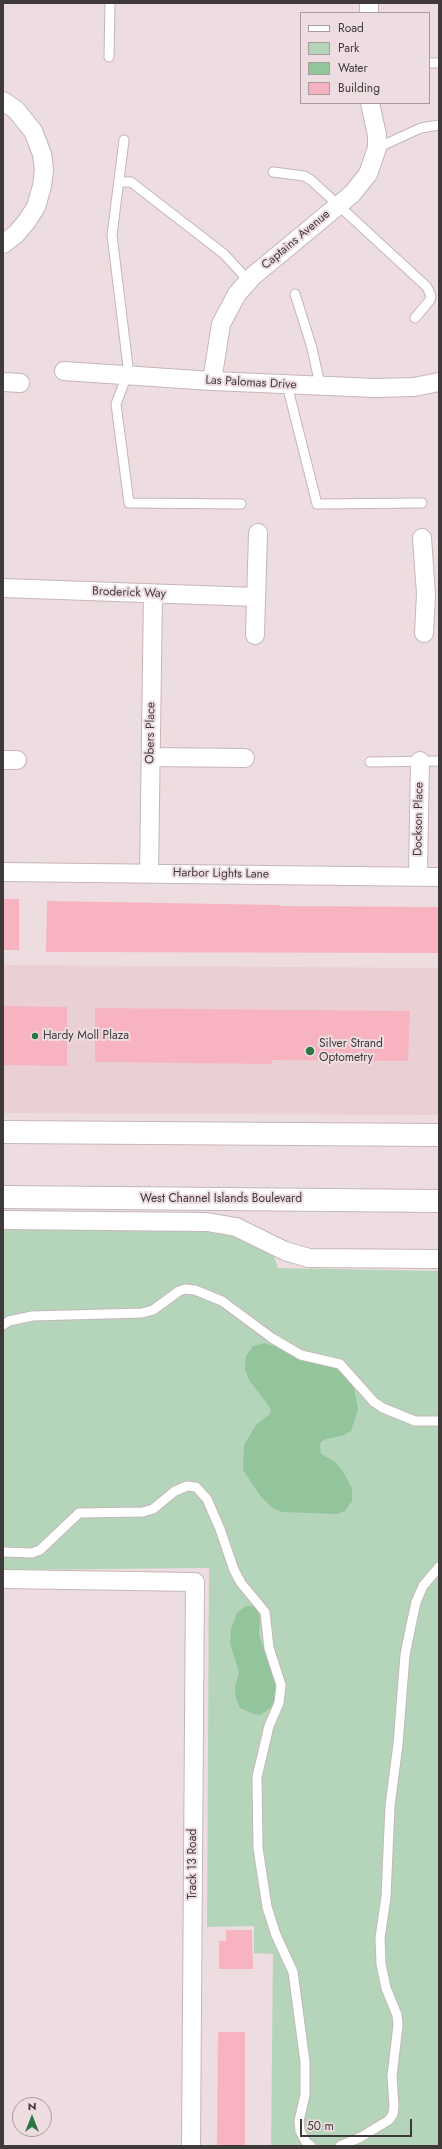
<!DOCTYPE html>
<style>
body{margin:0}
#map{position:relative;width:442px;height:2149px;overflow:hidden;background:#eedde0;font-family:Jost,sans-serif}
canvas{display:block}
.frame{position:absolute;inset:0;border:4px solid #40393a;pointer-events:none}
.legend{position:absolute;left:300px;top:12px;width:130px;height:92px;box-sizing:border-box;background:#eedde0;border:1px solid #a89b9e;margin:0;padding:5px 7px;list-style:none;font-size:12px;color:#40393a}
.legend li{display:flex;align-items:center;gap:8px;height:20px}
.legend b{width:20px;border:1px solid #a89b9e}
.north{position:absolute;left:12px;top:2097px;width:40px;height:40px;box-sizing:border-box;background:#eedde0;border:1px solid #a89b9e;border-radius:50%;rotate:0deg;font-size:11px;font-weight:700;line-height:16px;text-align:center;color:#40393a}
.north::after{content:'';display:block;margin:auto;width:14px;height:18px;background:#2e7643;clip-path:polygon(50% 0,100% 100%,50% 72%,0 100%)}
.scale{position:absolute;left:300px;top:2119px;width:112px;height:18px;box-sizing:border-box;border:2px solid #40393a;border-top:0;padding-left:5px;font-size:12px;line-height:14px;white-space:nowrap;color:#40393a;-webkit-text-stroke:3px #eedde0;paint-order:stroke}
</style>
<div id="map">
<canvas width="442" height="2149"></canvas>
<div class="frame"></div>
<ul class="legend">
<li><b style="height:5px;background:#fff"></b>Road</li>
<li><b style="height:11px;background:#b5d5bb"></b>Park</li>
<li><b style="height:11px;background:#92c59c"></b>Water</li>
<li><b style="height:11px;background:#f7b4c0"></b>Building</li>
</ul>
<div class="north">N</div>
<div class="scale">50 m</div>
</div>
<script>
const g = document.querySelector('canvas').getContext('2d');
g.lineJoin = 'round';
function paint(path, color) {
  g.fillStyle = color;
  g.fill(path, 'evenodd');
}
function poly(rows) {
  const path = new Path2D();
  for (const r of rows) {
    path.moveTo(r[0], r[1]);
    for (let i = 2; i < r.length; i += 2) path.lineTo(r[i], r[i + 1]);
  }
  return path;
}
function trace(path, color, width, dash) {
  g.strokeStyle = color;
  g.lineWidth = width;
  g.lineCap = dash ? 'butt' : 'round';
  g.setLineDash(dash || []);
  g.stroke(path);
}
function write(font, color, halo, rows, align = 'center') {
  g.font = font + ' Jost,sans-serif';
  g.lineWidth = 4;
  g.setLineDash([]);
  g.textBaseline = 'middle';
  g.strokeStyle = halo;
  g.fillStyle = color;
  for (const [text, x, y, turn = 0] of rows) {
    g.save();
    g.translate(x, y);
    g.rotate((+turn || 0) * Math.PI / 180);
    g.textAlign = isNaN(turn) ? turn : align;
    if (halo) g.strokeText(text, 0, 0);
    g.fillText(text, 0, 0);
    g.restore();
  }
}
paint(poly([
 [3,965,439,968,439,1115,3,1113]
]), '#ead0d4');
paint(poly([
 [3,1226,206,1228,229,1232,271,1249,278,1268,439,1271,439,2146,271,2146,273,1954,254,1953,254,1926,207,1927,209,1568,3,1570]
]), '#b5d5bb');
paint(poly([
 [265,1343,338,1367,347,1376,354,1388,358,1409,351,1431,344,1435,326,1439,321,1442,320,1447,321,1454,335,1462,342,1470,352,1488,352,1501,345,1511,337,1514,282,1512,273,1508,261,1497,243,1470,244,1445,256,1425,270,1414,271,1409,249,1380,245,1369,246,1356,253,1346],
 [246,1606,254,1606,258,1611,260,1619,259,1635,276,1685,273,1706,261,1715,254,1714,240,1708,236,1698,235,1687,239,1672,230,1644,231,1629,237,1613]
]), '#92c59c');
paint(poly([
 [3,899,19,899,19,950,3,950],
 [47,901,280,905,280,906,439,907,439,953,46,952],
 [3,1006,67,1007,67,1066,3,1065],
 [95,1008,410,1011,408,1061,272,1060,272,1064,95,1062],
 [226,1930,252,1930,253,1969,219,1969,219,1941,226,1941],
 [218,2032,245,2032,245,2146,217,2146]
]), '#f7b4c0');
const service = poly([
 [109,57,110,3],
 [429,63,439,63],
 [124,140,112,235,129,375],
 [377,148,421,128,439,125],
 [273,172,304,176,311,180,427,287,431,296,430,300,415,318],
 [119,182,131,182,224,254,248,280],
 [295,294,312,348,320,385],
 [127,375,116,404,129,503,241,504],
 [287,385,317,504,422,503],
 [370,762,439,761],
 [3,1325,9,1321,32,1316,142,1313,153,1310,179,1291,185,1289,195,1290,222,1301,272,1338,301,1355,340,1364,374,1402,383,1408,415,1421,437,1421],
 [3,1552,32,1553,40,1550,79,1513,143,1512,153,1509,175,1491,187,1486,196,1487,207,1499,220,1529,234,1570,241,1583,265,1612,269,1648,281,1685,279,1703,269,1726,257,1777,258,1848,267,1907,276,1935,293,1972,305,2062,305,2095,299,2121,300,2131,306,2142,311,2146],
 [340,2146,361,2137,389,2120,393,2114,394,2106,392,2076,398,2025,397,2015,386,1988,381,1964,380,1938,386,1897,390,1806,398,1744,405,1655,410,1630,416,1602,423,1586,439,1567]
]);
const minor = poly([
 [369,13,369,3],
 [3,101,16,110,33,131,42,154,44,170,42,186,36,207,27,221,16,234,3,244],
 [64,371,212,381,375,388,414,387,439,382],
 [212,381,221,324,237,294,253,276,352,194,368,174,377,148,377,135,370,103],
 [3,382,20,383],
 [422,538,426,594,424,633],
 [3,588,256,597],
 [255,635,258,533],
 [151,757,245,758],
 [3,760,17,760],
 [3,872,439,877],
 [149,873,153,594],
 [418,876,420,761],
 [3,1220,207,1222,236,1227,285,1251,309,1258,439,1259],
 [3,1579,195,1582,191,2146]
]);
const secondary = poly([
 [3,1132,439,1135],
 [3,1197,439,1201]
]);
trace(service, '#c6b6b8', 11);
trace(minor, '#c6b6b8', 20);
trace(secondary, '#c6b6b8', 24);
trace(service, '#fff', 9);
trace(minor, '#fff', 18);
trace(secondary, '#fff', 22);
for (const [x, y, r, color] of [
 [35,1036,4,"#2e7643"],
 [310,1051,5,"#2e7643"]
]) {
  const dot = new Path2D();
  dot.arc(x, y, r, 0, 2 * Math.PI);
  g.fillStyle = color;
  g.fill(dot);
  trace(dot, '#eedde0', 1.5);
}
write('12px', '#40393a', '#eedde0', [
 ["Captains Avenue",296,240,-40],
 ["Las Palomas Drive",251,383,3],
 ["Broderick Way",129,593,2],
 ["Obers Place",151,733,-89],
 ["Dockson Place",419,819,-89],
 ["Harbor Lights Lane",221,874,1],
 ["West Channel Islands Boulevard",221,1199],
 ["Track 13 Road",193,1864,-90]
]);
write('12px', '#40393a', '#eedde0', [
 ["Hardy Moll Plaza",43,1036],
 ["Silver Strand",319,1044],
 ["Optometry",319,1058]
], 'left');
</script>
